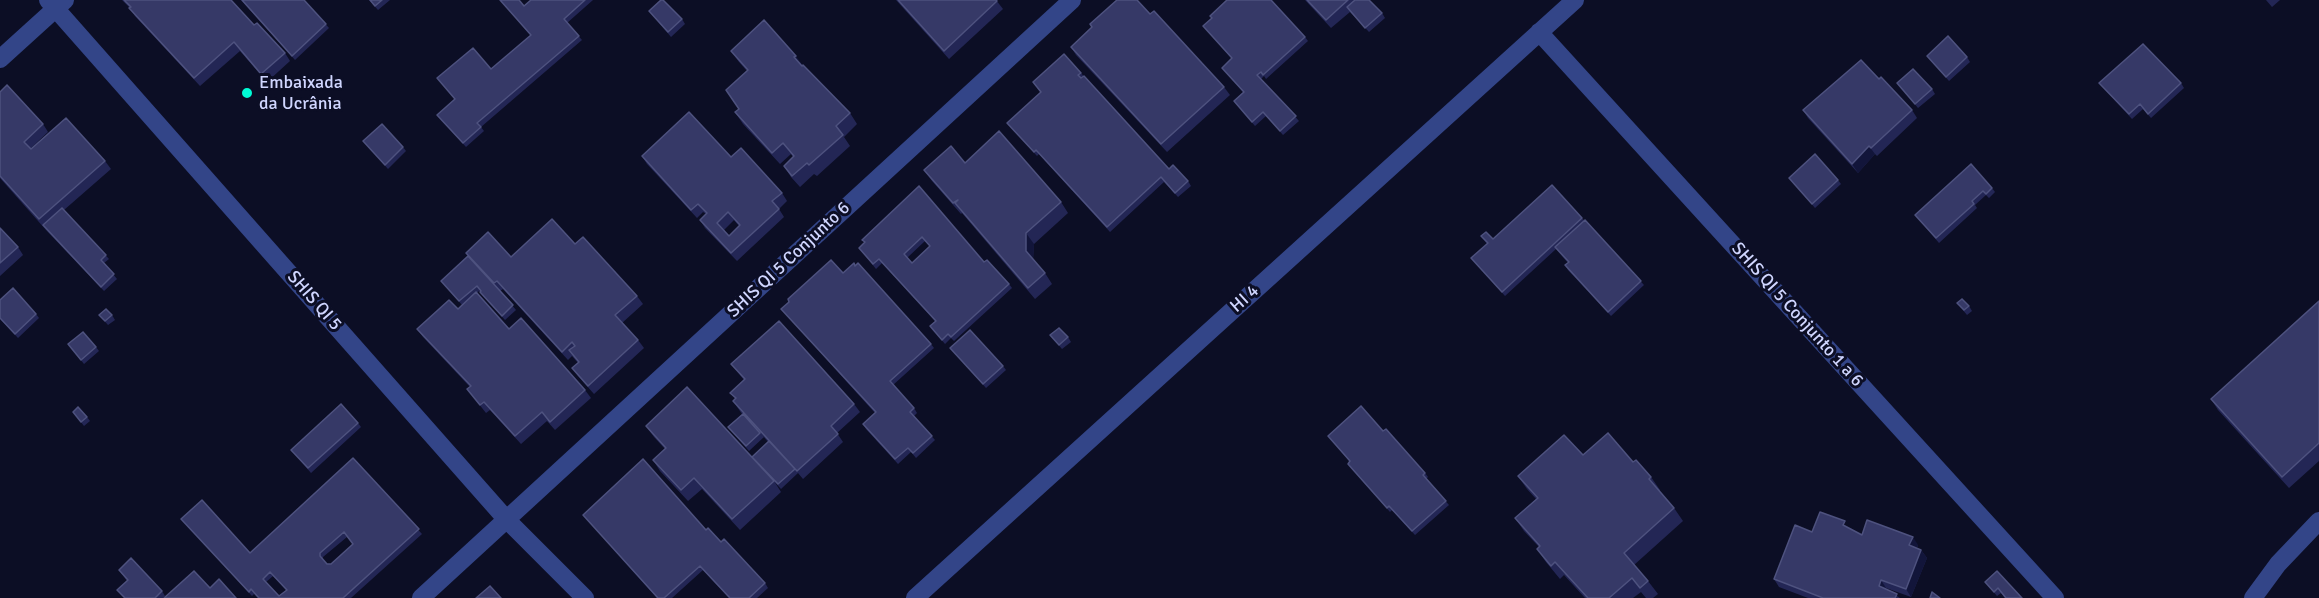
<!DOCTYPE html>
<meta charset="utf-8">
<style>
body{margin:0}
canvas{display:block;background:#0c0e25}
</style>
<canvas width="2319" height="598"></canvas>
<script>
const g = document.querySelector('canvas').getContext('2d');
g.lineJoin = 'round';
function poly(rows) {
  const path = new Path2D();
  for (const r of rows) {
    path.moveTo(r[0], r[1]);
    for (let i = 2; i < r.length; i += 2) path.lineTo(r[i], r[i + 1]);
  }
  return path;
}
function trace(path, color, width, dash) {
  g.strokeStyle = color;
  g.lineWidth = width;
  g.lineCap = dash ? 'butt' : 'round';
  g.setLineDash(dash || []);
  g.stroke(path);
}
function paint(path, color) {
  g.fillStyle = color;
  g.fill(path, 'evenodd');
}
function write(font, color, halo, rows, align = 'center') {
  g.font = font + ' Signika,sans-serif';
  g.lineWidth = 6;
  g.setLineDash([]);
  g.textBaseline = 'middle';
  g.strokeStyle = halo;
  g.fillStyle = color;
  for (const [text, x, y, turn = 0] of rows) {
    g.save();
    g.translate(x, y);
    g.rotate((+turn || 0) * Math.PI / 180);
    g.textAlign = isNaN(turn) ? turn : align;
    if (halo) g.strokeText(text, 0, 0);
    g.fillText(text, 0, 0);
    g.restore();
  }
}
trace(poly([
 [48,0,507,520,585,598],
 [1539,32,2055,598],
 [0,59,65,0],
 [421,598,1072,0],
 [915,598,1575,0],
 [2253,598,2278,564,2319,521]
]), '#334588', 18);
paint(poly([
 [122,0,231,0,254,25,285,53,290,61,267,82,240,51,200,86,135,16,130,8],
 [241,0,304,0,329,28,295,60],
 [369,0,390,0,378,10],
 [500,0,524,6,531,0,593,0,567,23,582,40,481,127,484,131,466,147,437,115,455,99,437,78,491,69,531,36],
 [896,0,996,0,1003,9,949,59],
 [1305,0,1353,0,1382,13,1385,18,1369,32,1350,12,1331,28],
 [2266,0,2280,0,2272,7],
 [649,11,682,19,685,24,671,37],
 [1203,26,1305,37,1308,41,1266,79,1264,76,1261,79,1299,121,1283,135,1266,116,1255,126,1237,105,1234,101,1243,92,1222,68,1232,59],
 [1071,47,1224,87,1230,95,1167,152,1076,55],
 [731,51,803,65,850,113,857,124,844,137,850,146,817,176,814,174,800,187,791,177,784,166,793,157,791,154,780,164,743,124,735,112,739,109,747,71,739,62],
 [1927,56,1967,57,1970,62,1949,81],
 [1081,73,1169,169,1188,181,1191,186,1178,197,1164,182,1110,232,1039,154,1037,156,1007,123,1041,93,1033,82],
 [1879,79,1912,110,1917,118,1877,156,1875,154,1858,173,1808,118,1803,110],
 [1897,83,1932,89,1935,94,1918,108],
 [2099,83,2181,83,2184,88,2151,118,2143,109,2132,119],
 [0,92,43,124,48,132,30,149,105,161,111,169,64,210,109,259,104,263,117,279,104,291,46,230,0,178],
 [363,141,403,147,406,151,388,169],
 [642,156,782,193,787,201,779,209,784,217,737,261,705,228,700,220,706,214,703,212,697,218,647,164],
 [734,220,739,226,729,236,724,230],
 [965,163,1061,202,1068,213,1034,244,1033,260,1045,273,1052,284,1035,299,962,213,961,214,932,181,924,170],
 [1789,178,1838,180,1841,184,1815,208],
 [919,186,984,262,1009,284,1012,288,954,341,951,338,945,344,930,326,935,321,882,263,876,269,859,248,865,243,862,240],
 [925,241,930,246,912,263,907,258],
 [1992,188,1995,192,1989,198,1986,195,1975,205,1977,208,1939,243,1915,215],
 [1582,218,1644,285,1611,316,1568,270,1565,265,1568,263,1556,249,1505,296,1471,258,1487,244,1481,236,1493,239],
 [0,228,18,247,23,255,0,276],
 [575,244,637,296,643,304,622,323,638,340,644,348,594,394,578,376,572,368,578,363,572,356,568,360,503,289,500,291,516,310,505,320,483,296,480,292,481,291,480,290,477,293,509,329,585,390,591,398,555,430,547,421,521,444,490,410,486,413,467,389,470,387,423,337,417,329,458,309,462,305,441,281,468,256,466,253,511,257],
 [843,273,931,344,934,348,893,385,914,408,917,413,914,416,935,440,916,458,911,452,898,464,866,429,863,424,875,413,781,309],
 [0,300,36,314,39,318,18,338,0,319],
 [2319,301,2319,461,2289,488,2218,410,2211,399],
 [1957,303,1969,306,1972,311,1967,315],
 [99,315,112,315,115,320,108,325],
 [1050,335,1068,337,1071,342,1062,349],
 [68,344,96,347,99,351,84,364],
 [950,348,1003,366,1006,370,986,388],
 [731,364,854,404,860,412,837,433,843,442,803,479,798,473,781,489,752,457,768,442,763,436,764,437,749,451,728,427,742,414,733,401,735,399,730,393,744,380],
 [73,412,87,417,90,421,84,426],
 [358,423,361,427,311,473,291,450],
 [646,426,774,481,781,492,740,530,702,489,688,501,660,471,653,460,665,449,654,437],
 [1383,431,1425,473,1428,477,1426,479,1449,505,1415,535,1392,510,1390,512,1351,468,1348,464,1350,462,1328,436],
 [1583,455,1651,477,1660,490,1659,491,1674,508,1683,521,1634,565,1648,581,1658,594,1653,598,1646,598,1641,592,1633,598,1585,598,1564,575,1560,579,1546,562,1537,549,1539,547,1524,531,1515,518,1536,499,1527,489,1518,476],
 [353,458,422,534,351,598,258,598,254,594,252,596,181,519,250,553],
 [347,537,353,544,331,564,327,564,323,559,323,557],
 [273,576,286,590,279,596,266,582],
 [583,515,706,530,721,542,765,583,768,588,757,598,729,598,703,570,672,598,657,598],
 [1850,528,1862,535,1918,545,1917,548,1921,550,1927,558,1911,597,1886,588,1886,589,1900,598,1808,598,1779,587,1774,579,1812,532],
 [119,570,162,591,165,596,163,598,124,598,117,590,127,581],
 [1985,582,2022,598,2005,598,2001,593,1997,596]
]), '#232655');
paint(poly([
 [796,56,804,67,802,68,794,57],
 [1869,146,1875,154,1858,173,1852,164],
 [1026,233,1034,244,1033,262,1026,251],
 [1913,537,1918,545,1915,553,1909,545],
 [1921,550,1927,558,1911,597,1906,589],
 [1881,580,1886,588,1884,594,1879,586]
]), '#12153a');
const building = poly([
 [124,0,231,0,254,25,257,23,285,53,261,74,234,42,194,78,129,8,131,7,124,0],
 [242,0,304,0,326,24,292,56,242,0],
 [370,0,382,0,375,6,370,0],
 [500,0,519,0,524,6,531,0,585,0,564,19,579,36,477,123,481,127,463,143,437,115,455,99,437,78,473,48,491,69,531,35,500,0],
 [661,0,663,0,682,19,668,32,649,11,661,0],
 [898,0,996,0,997,1,944,51,898,0],
 [1117,0,1137,0,1150,14,1154,11,1224,87,1161,144,1071,47,1092,27,1090,24,1117,0],
 [1227,0,1271,0,1305,37,1263,75,1261,72,1257,75,1296,116,1280,131,1263,112,1252,122,1234,101,1244,92,1222,68,1232,58,1203,26,1212,18,1210,16,1227,0],
 [1307,0,1348,0,1326,20,1307,0],
 [1355,0,1369,0,1382,13,1365,28,1347,7,1355,0],
 [764,20,796,56,794,57,802,66,803,65,850,113,836,126,843,135,809,165,807,163,792,176,784,166,794,156,783,143,772,153,735,112,739,109,726,90,748,70,731,51,764,20],
 [1948,36,1967,57,1946,77,1927,56,1948,36],
 [2143,44,2181,83,2148,114,2140,104,2129,114,2099,83,2143,44],
 [1064,54,1081,73,1078,75,1081,78,1084,76,1169,169,1173,165,1188,181,1175,193,1161,177,1107,227,1036,150,1034,152,1007,123,1041,92,1033,82,1064,54],
 [1861,60,1879,79,1881,77,1912,110,1871,148,1869,146,1852,164,1803,110,1861,60],
 [1913,69,1932,89,1915,104,1897,83,1913,69],
 [7,85,43,124,24,142,31,149,66,118,105,161,39,219,0,176,0,92,7,85],
 [689,112,731,157,741,148,782,193,772,201,779,209,731,253,700,220,707,213,698,204,691,210,642,156,689,112],
 [728,212,740,225,729,236,717,223,728,212],
 [382,124,403,147,385,165,363,141,382,124],
 [999,131,1061,202,1026,233,1026,251,1045,273,1028,288,955,203,958,200,953,203,924,170,951,146,965,163,999,131],
 [1815,154,1838,180,1812,204,1789,178,1815,154],
 [1971,164,1992,188,1986,194,1983,191,1972,201,1974,204,1936,238,1915,215,1971,164],
 [1552,185,1582,218,1502,292,1471,258,1488,243,1481,236,1486,232,1493,239,1552,185],
 [919,186,984,262,987,260,1009,284,951,337,948,334,942,340,930,326,936,321,879,259,873,264,859,248,865,242,862,240,919,186],
 [922,237,930,246,912,263,904,254,922,237],
 [62,208,106,255,101,260,114,274,101,287,43,225,62,208],
 [552,219,575,244,583,237,637,296,615,315,638,340,588,386,572,368,579,362,569,350,575,346,572,342,562,352,497,281,494,283,466,253,488,232,511,257,552,219],
 [1585,220,1641,281,1608,312,1565,265,1569,262,1555,247,1585,220],
 [0,228,18,247,0,263,0,228],
 [468,256,513,305,502,316,480,292,481,291,477,286,459,301,441,281,468,256],
 [831,260,843,273,854,263,855,266,858,263,931,344,890,381,914,408,910,412,932,436,913,453,908,448,895,459,863,424,876,412,781,309,789,302,788,299,831,260],
 [13,288,36,314,15,334,0,318,0,300,13,288],
 [476,292,509,329,521,318,585,390,550,422,542,412,515,436,484,402,480,405,467,389,471,386,417,329,449,300,458,309,476,292],
 [1962,299,1969,306,1964,310,1957,303,1962,299],
 [2319,301,2319,443,2282,477,2211,399,2319,301],
 [106,309,112,315,105,321,99,315,106,309],
 [779,321,854,404,831,426,838,434,797,471,733,401,736,398,730,393,745,379,731,364,779,321],
 [1059,328,1068,337,1059,345,1050,335,1059,328],
 [970,330,1003,366,983,384,950,348,970,330],
 [83,332,96,347,81,360,68,344,83,332],
 [687,387,774,481,732,519,694,478,681,490,653,460,666,448,646,426,687,387],
 [341,404,358,423,308,468,291,450,341,404],
 [1361,406,1383,431,1386,429,1425,473,1423,475,1446,501,1412,531,1389,506,1387,508,1348,464,1350,461,1328,436,1361,406],
 [78,407,87,417,81,422,73,412,78,407],
 [743,414,760,433,746,446,728,427,743,414],
 [1608,433,1633,462,1636,460,1651,477,1649,479,1674,508,1624,553,1648,581,1640,588,1632,578,1609,598,1588,598,1555,562,1551,566,1537,549,1540,546,1515,518,1538,498,1518,476,1564,435,1583,455,1608,433],
 [769,441,795,469,778,484,752,457,769,441],
 [353,458,419,529,343,598,259,598,251,589,249,592,181,519,202,500,250,553,353,458],
 [344,532,353,544,331,564,327,564,320,556,320,553,344,532],
 [270,572,287,590,279,596,263,579,270,572],
 [643,459,706,530,708,528,721,542,724,539,765,583,749,598,730,598,700,566,664,598,658,598,583,515,643,459],
 [1820,512,1845,521,1843,525,1862,535,1867,520,1913,537,1909,545,1921,550,1906,589,1881,580,1879,586,1897,594,1895,598,1823,598,1774,579,1795,525,1812,532,1820,512],
 [131,558,162,591,155,598,125,598,117,590,128,580,119,570,131,558],
 [194,571,210,588,219,579,236,598,164,598,194,571],
 [1997,571,2022,598,2006,598,1998,588,1994,592,1985,582,1997,571],
 [490,586,501,598,476,598,490,586],
 [1932,592,1940,598,1930,598,1932,592]
]);
paint(building, '#363967');
trace(building, '#4e527f', 1.5);
for (const [x, y, r, color] of [
 [247,93,6,"#00fbd5"]
]) {
  const dot = new Path2D();
  dot.arc(x, y, r, 0, 2 * Math.PI);
  g.fillStyle = color;
  g.fill(dot);
  trace(dot, '#0c0e25', 2);
}
write('18px', '#d0d6ff', '#0c0e25', [
 ["Embaixada",259,83],
 ["da Ucrânia",259,104]
], 'left');
write('18px', '#d0d6ff', '#0c0e25', [
 ["SHIS QI 5 Conjunto 6",789,260,-43],
 ["HI 4",1245,299,-42],
 ["SHIS QI 5",314,301,49],
 ["SHIS QI 5 Conjunto 1 a 6",1797,315,48]
]);
</script>
